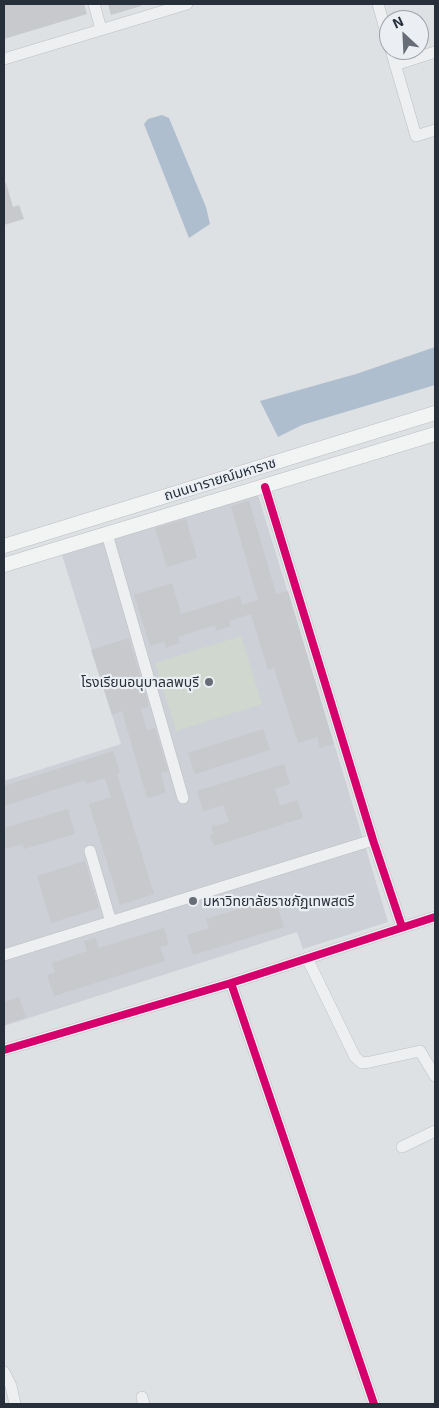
<!DOCTYPE html>
<meta charset="utf-8">
<style>
body{margin:0}
#map{position:relative;width:439px;height:1408px;overflow:hidden;background:#dee1e4;font-family:"Exo 2",sans-serif}
canvas{display:block}
.frame{position:absolute;inset:0;border:5px solid #272f3b;pointer-events:none}
.north{position:absolute;left:379px;top:10px;width:50px;height:50px;box-sizing:border-box;background:#ebeff3;border:1px solid #9da2a9;border-radius:50%;rotate:335deg;font-size:14px;font-weight:700;line-height:20px;text-align:center;color:#272f3b}
.north::after{content:'';display:block;margin:auto;width:18px;height:22px;background:#676d76;clip-path:polygon(50% 0,100% 100%,50% 72%,0 100%)}
</style>
<div id="map">
<canvas width="439" height="1408"></canvas>
<div class="frame"></div>
<div class="north">N</div>
</div>
<script>
const g = document.querySelector('canvas').getContext('2d');
g.lineJoin = 'round';
function paint(path, color) {
  g.fillStyle = color;
  g.fill(path, 'evenodd');
}
function poly(rows) {
  const path = new Path2D();
  for (const r of rows) {
    path.moveTo(r[0], r[1]);
    for (let i = 2; i < r.length; i += 2) path.lineTo(r[i], r[i + 1]);
  }
  return path;
}
function trace(path, color, width, dash) {
  g.strokeStyle = color;
  g.lineWidth = width;
  g.lineCap = dash ? 'butt' : 'round';
  g.setLineDash(dash || []);
  g.stroke(path);
}
function write(font, color, halo, rows, align = 'center') {
  g.font = font + ' "Exo 2","Noto Sans Thai",sans-serif';
  g.lineWidth = 4.5;
  g.setLineDash([]);
  g.textBaseline = 'middle';
  g.strokeStyle = halo;
  g.fillStyle = color;
  for (const [text, x, y, turn = 0] of rows) {
    g.save();
    g.translate(x, y);
    g.rotate((+turn || 0) * Math.PI / 180);
    g.textAlign = isNaN(turn) ? turn : align;
    if (halo) g.strokeText(text, 0, 0);
    g.fillText(text, 0, 0);
    g.restore();
  }
}
paint(poly([
 [258,495,355,812,388,922,303,949,297,932,4,1026,4,781,121,744,62,555]
]), '#cdd0d7');
paint(poly([
 [241,636,262,704,176,731,155,663]
]), '#cfd7cf');
paint(poly([
 [162,115,169,118,206,207,210,224,189,238,144,124,148,119],
 [435,347,435,385,302,425,278,437,260,401,356,374]
]), '#aebece');
paint(poly([
 [4,4,84,4,87,14,4,39],
 [108,4,141,4,141,6,111,15],
 [4,183,6,183,13,207,19,205,24,219,4,225],
 [249,501,276,594,288,591,334,744,320,748,317,737,298,743,274,668,268,670,251,614,229,621,231,626,216,631,215,625,178,637,180,643,166,648,164,642,150,646,134,595,172,583,181,614,240,596,242,605,258,600,231,506],
 [186,519,197,558,167,567,155,528],
 [129,638,148,702,148,707,141,709,147,730,155,728,168,771,161,773,166,793,147,798,122,711,112,715,91,650],
 [263,729,270,750,195,774,188,753],
 [113,751,120,773,117,774,154,894,120,905,89,804,111,797,105,778,86,784,85,780,4,806,4,786],
 [284,764,290,784,275,789,280,806,297,800,303,818,214,846,210,835,214,834,211,827,229,822,223,805,203,811,197,791],
 [68,809,75,834,24,849,23,844,4,849,4,828],
 [85,861,99,908,51,923,37,876],
 [275,898,284,927,193,955,187,935,209,928,206,919],
 [164,928,169,945,160,947,165,961,54,996,47,975,55,973,52,963,87,951,84,941,95,938,99,948],
 [19,997,26,1017,4,1025,4,1002]
]), '#c7c9cc');
const minor = poly([
 [94,4,101,29],
 [378,4,389,43],
 [391,50,416,136,435,130],
 [4,59,187,4],
 [395,65,435,52],
 [265,487,373,840,402,927],
 [107,534,183,798],
 [90,851,111,922],
 [4,955,373,840],
 [307,958,355,1057,362,1063,370,1062,420,1051,435,1076],
 [231,983,374,1404],
 [4,1050,231,983,435,917],
 [402,1147,435,1131],
 [4,1372,11,1386,15,1404],
 [142,1397,144,1404]
]);
const major = poly([
 [4,546,435,413],
 [4,565,435,434]
]);
trace(minor, '#bcbfc2', 12);
trace(major, '#bbbec1', 15);
trace(minor, '#eeeff0', 11);
trace(major, '#f2f4f4', 14);
trace(poly([
 [265,487,373,840,402,927],
 [231,983,374,1404],
 [4,1050,231,983,435,917]
]), '#d6006c', 8);
for (const [x, y, r, color] of [
 [209,682,5,"#676d76"],
 [193,901,5,"#676d76"]
]) {
  const dot = new Path2D();
  dot.arc(x, y, r, 0, 2 * Math.PI);
  g.fillStyle = color;
  g.fill(dot);
  trace(dot, '#ebeff3', 2);
}
write('14px', '#272f3b', '#ebeff3', [
 ["ถนนนารายณ์มหาราช",220,479,-17]
]);
write('14px', '#272f3b', '#ebeff3', [
 ["โรงเรียนอนุบาลลพบุรี",199,682],
 ["มหาวิทยาลัยราชภัฏเทพสตรี",203,901,"left"]
], 'right');
</script>
